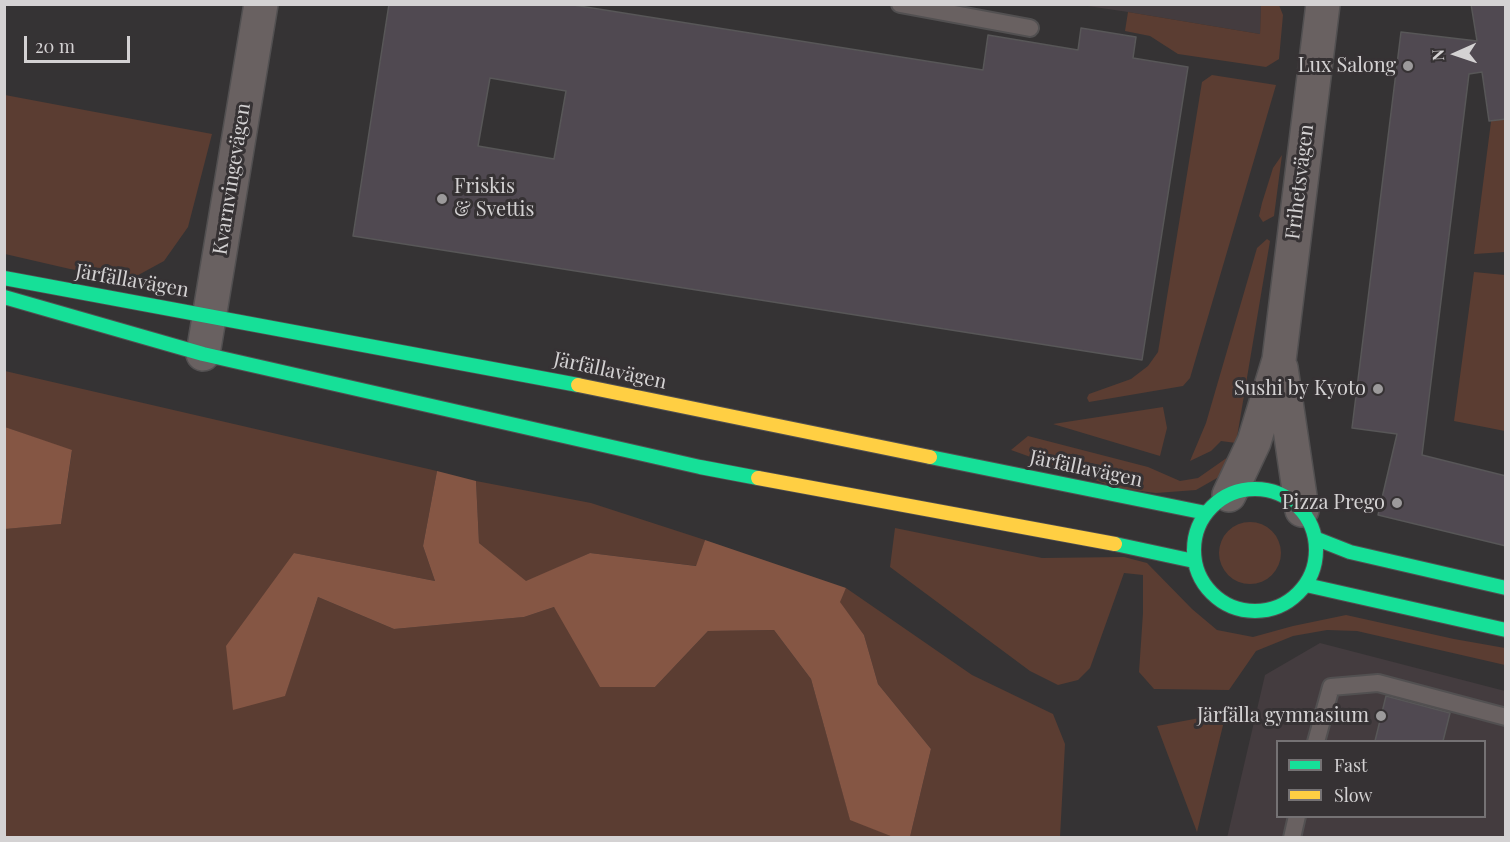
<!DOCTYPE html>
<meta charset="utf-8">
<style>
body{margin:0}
#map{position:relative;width:1510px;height:842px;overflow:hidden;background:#353334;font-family:"Playfair Display",serif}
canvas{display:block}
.frame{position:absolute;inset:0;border:6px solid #d4d2d3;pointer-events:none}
.legend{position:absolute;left:1276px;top:740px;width:210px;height:78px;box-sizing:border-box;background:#363234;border:2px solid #757274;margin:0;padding:8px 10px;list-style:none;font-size:18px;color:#d4d2d3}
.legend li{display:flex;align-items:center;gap:12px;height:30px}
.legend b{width:30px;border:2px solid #757274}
.north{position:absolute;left:1426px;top:24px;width:60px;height:60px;-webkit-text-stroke:4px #363234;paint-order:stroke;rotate:267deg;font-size:16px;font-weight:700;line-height:24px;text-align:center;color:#d4d2d3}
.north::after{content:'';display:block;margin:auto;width:21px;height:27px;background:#d4d2d3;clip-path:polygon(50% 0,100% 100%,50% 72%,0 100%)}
.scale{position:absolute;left:24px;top:36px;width:106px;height:27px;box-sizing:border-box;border:3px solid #d4d2d3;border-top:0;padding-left:8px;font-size:18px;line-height:21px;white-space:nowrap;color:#d4d2d3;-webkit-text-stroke:4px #363234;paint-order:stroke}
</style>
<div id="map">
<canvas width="1510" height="842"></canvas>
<div class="frame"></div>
<ul class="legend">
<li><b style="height:8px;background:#16e098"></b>Fast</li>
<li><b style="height:8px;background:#ffcf43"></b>Slow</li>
</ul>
<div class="north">N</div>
<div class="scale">20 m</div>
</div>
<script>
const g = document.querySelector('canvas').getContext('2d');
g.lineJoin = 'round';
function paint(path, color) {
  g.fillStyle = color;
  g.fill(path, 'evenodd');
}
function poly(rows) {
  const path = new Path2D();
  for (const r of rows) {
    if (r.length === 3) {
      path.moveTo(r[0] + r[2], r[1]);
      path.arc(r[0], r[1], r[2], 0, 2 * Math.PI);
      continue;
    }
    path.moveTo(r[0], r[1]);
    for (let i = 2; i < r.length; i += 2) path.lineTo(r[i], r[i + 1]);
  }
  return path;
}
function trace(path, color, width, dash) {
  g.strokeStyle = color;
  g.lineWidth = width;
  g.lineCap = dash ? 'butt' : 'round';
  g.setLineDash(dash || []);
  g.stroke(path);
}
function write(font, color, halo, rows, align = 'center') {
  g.font = font + ' "Playfair Display",serif';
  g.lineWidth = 6;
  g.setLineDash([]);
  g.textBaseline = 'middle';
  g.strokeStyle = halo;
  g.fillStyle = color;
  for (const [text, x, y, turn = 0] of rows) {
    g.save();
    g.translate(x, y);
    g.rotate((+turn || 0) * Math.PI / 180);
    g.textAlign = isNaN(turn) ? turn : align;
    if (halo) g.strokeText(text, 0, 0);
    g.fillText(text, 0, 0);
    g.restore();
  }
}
paint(poly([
 [1081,5,1261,5,1260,34,1128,12],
 [1320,643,1505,691,1505,837,1227,838,1265,675],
 [1278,742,1484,742,1484,816,1278,816]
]), '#443c3f');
paint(poly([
 [1261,5,1279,5,1283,15,1279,59,1266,67,1178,54,1150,36,1125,31,1128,12,1260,34],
 [1212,75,1276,85,1190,378,1183,386,1089,402,1087,398,1089,394,1131,379,1148,366,1158,352,1202,82],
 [5,95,212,134,188,227,164,261,131,279,70,269,5,254],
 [1505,111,1505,252,1474,254,1492,114],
 [1282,155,1274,216,1263,222,1259,216,1262,203,1273,168],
 [1267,239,1270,241,1236,443,1221,441,1211,451,1190,461,1206,423,1257,248],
 [1474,272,1505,275,1505,431,1454,421],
 [5,371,437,471,423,546,435,581,294,553,285,695,318,597,394,629,524,617,554,607,655,687,708,631,774,630,811,679,850,819,893,837,5,837,4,529,61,524,72,451,5,427],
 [1163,407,1167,428,1160,456,1053,424],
 [1028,436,1148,467,1180,481,1198,478,1228,457,1233,458,1224,474,1196,490,1156,493,1117,488,1011,450],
 [476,481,591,503,705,540,697,566,590,553,526,582,479,543],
 [1250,553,31],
 [895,528,1042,558,1124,557,1147,563,1192,609,1217,630,1253,637,1293,626,1346,615,1454,639,1505,648,1505,665,1357,631,1327,630,1293,636,1256,651,1229,690,1154,689,1139,672,1143,613,1143,575,1124,573,1090,668,1078,680,1058,685,1030,671,890,567],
 [846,588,972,675,1053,714,1065,744,1060,837,910,837,931,749,878,684,864,635,839,602],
 [1226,713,1197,832,1157,726]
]), '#5b3d32');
paint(poly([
 [5,427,72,450,61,524,5,529],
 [437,471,476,481,479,543,526,581,590,553,696,566,705,540,846,588,840,602,864,635,878,684,931,749,910,837,893,837,850,820,811,679,774,630,708,631,655,687,600,687,554,607,524,617,394,629,318,597,285,696,233,710,226,646,294,553,435,581,423,546]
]), '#855644');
const building = poly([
 [389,4,567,4,983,70,988,35,1078,50,1081,28,1136,37,1133,58,1188,67,1142,360,353,236,389,4],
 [490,78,566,91,554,159,478,146,490,78],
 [1471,4,1506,4,1506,119,1489,121,1482,72,1469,74,1422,455,1506,476,1506,546,1378,515,1397,434,1352,428,1401,32,1477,41,1471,4],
 [1386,696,1450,713,1443,741,1375,741,1386,696]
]);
paint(building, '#504951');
trace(building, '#585758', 1.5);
const lane = poly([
 [900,4,1030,28],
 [1316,742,1331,687,1378,683,1506,717],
 [1292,838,1297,816]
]);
const street = poly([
 [203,354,261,4],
 [1281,368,1302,510],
 [1229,495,1254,442,1279,360,1323,4]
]);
const fast = poly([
 [4,278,578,385],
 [4,297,203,354,700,467,758,478],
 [930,457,1206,513],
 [1255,550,61],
 [1317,539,1350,552,1506,588],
 [1115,544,1194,561],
 [1306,585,1506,630]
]);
const slow = poly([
 [578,385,930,457],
 [758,478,1115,544]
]);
trace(lane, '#525051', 20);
trace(street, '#525051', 36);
trace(fast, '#525051', 16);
trace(slow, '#525051', 16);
trace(lane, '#696161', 16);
trace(street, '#696161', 33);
trace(fast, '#16e098', 14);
trace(slow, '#ffcf43', 14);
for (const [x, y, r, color] of [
 [1408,66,6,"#9c9a9b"],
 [442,199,6,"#9c9a9b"],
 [1378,389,6,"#9c9a9b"],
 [1397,503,6,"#9c9a9b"],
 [1381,716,6,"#9c9a9b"]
]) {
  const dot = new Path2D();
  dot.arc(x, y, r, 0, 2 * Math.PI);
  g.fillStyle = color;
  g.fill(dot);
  trace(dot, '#363234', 2);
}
write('20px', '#d4d2d3', '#363234', [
 ["Lux Salong",1396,66],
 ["Friskis",454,187,"left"],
 ["& Svettis",454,210,"left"],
 ["Sushi by Kyoto",1366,389],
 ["Pizza Prego",1385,503],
 ["Järfälla gymnasium",1369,716]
], 'right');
write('20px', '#d4d2d3', '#363234', [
 ["Kvarnvingevägen",232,179,-81],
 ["Frihetsvägen",1300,182,-83],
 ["Järfällavägen",132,281,10],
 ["Järfällavägen",610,371,12],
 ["Järfällavägen",1086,469,12]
]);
</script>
